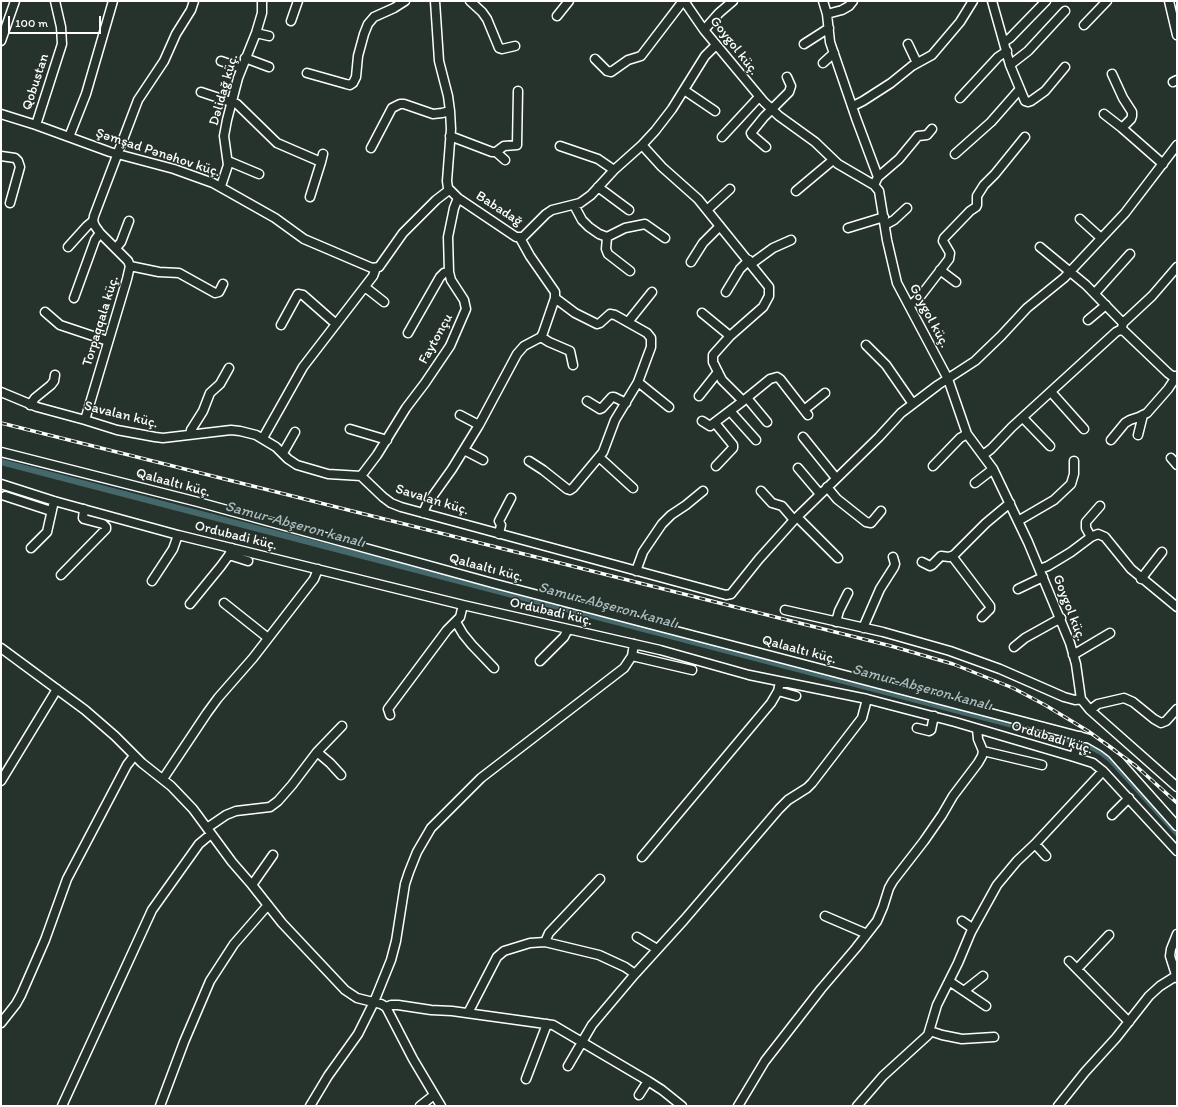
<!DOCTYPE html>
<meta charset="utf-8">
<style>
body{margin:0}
#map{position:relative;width:1178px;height:1107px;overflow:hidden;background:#26332d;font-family:Itim,sans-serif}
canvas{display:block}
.frame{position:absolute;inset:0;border:2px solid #fff;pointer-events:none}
.scale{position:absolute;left:8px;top:16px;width:93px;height:18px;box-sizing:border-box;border:2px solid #fff;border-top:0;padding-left:5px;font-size:12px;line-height:14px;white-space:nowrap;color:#fff;-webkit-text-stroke:3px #26332d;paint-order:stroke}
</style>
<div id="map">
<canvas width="1178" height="1107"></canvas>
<div class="frame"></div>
<div class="scale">100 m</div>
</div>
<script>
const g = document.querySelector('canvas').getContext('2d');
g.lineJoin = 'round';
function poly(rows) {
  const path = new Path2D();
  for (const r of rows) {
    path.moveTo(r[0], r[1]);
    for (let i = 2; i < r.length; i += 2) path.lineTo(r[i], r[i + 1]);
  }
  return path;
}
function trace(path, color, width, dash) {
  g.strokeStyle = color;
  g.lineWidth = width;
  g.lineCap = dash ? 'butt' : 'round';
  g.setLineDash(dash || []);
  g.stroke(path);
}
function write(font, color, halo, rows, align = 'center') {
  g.font = font + ' Itim,sans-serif';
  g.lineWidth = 3;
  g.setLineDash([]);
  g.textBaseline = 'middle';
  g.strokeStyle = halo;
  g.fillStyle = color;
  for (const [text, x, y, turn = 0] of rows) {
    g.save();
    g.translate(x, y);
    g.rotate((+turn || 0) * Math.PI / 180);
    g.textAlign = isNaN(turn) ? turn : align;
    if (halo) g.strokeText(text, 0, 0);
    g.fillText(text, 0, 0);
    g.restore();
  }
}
trace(poly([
 [1,462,1086,744,1101,752,1111,760,1177,833]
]), '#45686b', 6);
const minor = poly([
 [435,1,439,61,448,96,450,111,451,129,447,181,448,188,458,198,516,237,523,237,546,214,552,210,580,203,591,195,614,170,642,145,655,131,672,109,705,56,716,45],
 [470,1,482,12,487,19,499,48,502,49,515,46],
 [684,1,704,30,764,102,779,116,815,142,838,164,874,185,879,191,887,240,897,283,948,379,967,434,993,469,1028,542,1070,643,1076,664,1081,699,1090,710,1177,787],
 [823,1,827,14,830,42,856,118,878,177,874,185],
 [992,1,1010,65,1025,101,1028,102,1031,101,1045,91,1065,67],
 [1169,1,1177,35],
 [827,14,842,10,849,6,853,1],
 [557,16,569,1],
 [291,21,298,1],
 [1084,25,1107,1],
 [704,30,719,13,733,1],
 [256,33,269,36],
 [1,41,15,1],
 [1004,42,1010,38,1046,1],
 [804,44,829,28],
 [908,44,917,63],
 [245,58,269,67],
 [595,59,607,71,611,72,628,60,641,56,683,1],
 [221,61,241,68],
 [823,63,834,53],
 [1010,65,1028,51,1065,11],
 [307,73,346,84,350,85,353,83,356,77,358,56,364,34,368,24,374,17,394,8,405,1],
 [1112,74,1123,98,1132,112,1132,116,1131,119,1122,128,1163,164],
 [1173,82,1177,80],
 [684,90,715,111],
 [201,92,237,104,277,143,321,162,310,197],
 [960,98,998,57,1007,51],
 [853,106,863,101,891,83,912,66,932,55,960,22,973,1],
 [1,114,36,125,110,152,174,169,213,183,275,218,304,239,372,268,379,267,403,233,436,200,449,190],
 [1104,114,1122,128],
 [36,125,62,44,61,27,55,1],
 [450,136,492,152,496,152,504,146,517,145,518,91],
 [69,137,86,94,113,1],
 [722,137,759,97],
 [642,145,662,167,698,199,769,287,769,296,763,307,730,336,713,355,713,362,722,380,743,401,710,426,702,421],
 [560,146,598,159,614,170],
 [766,147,752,135,751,133,764,117,789,92,791,86,787,77],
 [371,148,392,108,400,104,404,104,433,114,442,113,450,111],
 [496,152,505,160],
 [955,154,991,122,1020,89],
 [1,156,15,158,18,161,20,167,10,203],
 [228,161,259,174],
 [321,162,323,154],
 [878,177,899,159,918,136,927,135,932,129],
 [221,186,228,165,224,136,227,120,238,78,256,33,262,13,262,1],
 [598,187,629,210],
 [796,191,833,160],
 [574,205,582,220,589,227,599,234,607,237,625,228,645,224,665,238],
 [707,210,730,189],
 [1080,219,1101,238],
 [885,225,894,220,907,208],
 [848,228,884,217],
 [607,237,606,249,608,254,630,271],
 [68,247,87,226,93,221],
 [1040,247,1086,285,1123,323],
 [116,248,121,242,129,221],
 [691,262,703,243,720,226],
 [751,264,773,248,791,240],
 [130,266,159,272,179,273,215,293,219,292,223,284],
 [940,270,956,282],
 [365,287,384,302],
 [726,292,740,269,749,260],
 [1095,293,1130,254],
 [74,298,95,240,100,233],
 [909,305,913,303,919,298,949,259,950,253,943,241,944,238,970,211,976,207,977,205,977,196,984,185,995,174,1025,137],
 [45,312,60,325,108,341],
 [702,313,730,336],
 [1088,320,1106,305],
 [628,322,652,292],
 [281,325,298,294,303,295,336,324],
 [1122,328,1123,323,1152,296,1177,267],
 [408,333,440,277,444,273,449,272],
 [541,337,549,342,570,351,573,365],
 [866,345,886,365,913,404],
 [638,382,669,407],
 [1,392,37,407,85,420,117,430,155,437,163,438,231,430,240,431,256,435,276,447,288,459,297,465,328,474,361,476,383,497,391,503,401,507,726,595,731,594,759,559,794,520,879,437,901,413,938,385,975,361,1001,336,1027,308,1064,278,1125,213,1177,145],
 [1051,392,1084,429],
 [699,396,718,372],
 [747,398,767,422],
 [587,401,600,409,602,408,612,397,614,397,626,403],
 [743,401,770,379,777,377,780,379,808,415],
 [30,405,35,398,51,385,54,381,55,375],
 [804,410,825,393],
 [730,411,756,440],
 [460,415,479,425],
 [1023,418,1050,446],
 [85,420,127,279,130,266,128,261,100,233,95,226,93,221,94,216,138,100,164,61,176,34,191,10,194,1],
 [715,423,733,445,733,448,716,466],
 [350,429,387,440],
 [190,434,191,430,203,411,210,393,220,384,229,368],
 [1138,435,1143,415],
 [803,437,836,478],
 [263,438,303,367,373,276,376,268],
 [1111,440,1125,423,1130,420,1139,417,1147,413,1168,389,1176,377,1177,379],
 [464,450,483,460],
 [1,452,198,502,496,584,1090,739,1104,747,1112,753,1177,826],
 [283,453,295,432],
 [983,455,991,449,1012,427,1116,332,1120,330,1124,331,1168,373,1172,376,1177,376],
 [599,457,633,488],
 [1171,458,1177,465],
 [529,461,543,470,567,489,570,490,573,488,603,452,615,420,638,382,651,347,651,338,647,333,615,315,610,314,600,323,597,324,575,313,555,298],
 [933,466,960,438,967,434],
 [798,468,820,494],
 [361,476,377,455,406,408,425,383,450,346,466,309,464,300,451,280,449,272,448,237,454,208,458,198],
 [975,483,993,469],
 [1,484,54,501,178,535,463,605,660,650,749,675,867,699,955,722,1074,757,1093,763,1103,771,1177,851],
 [827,487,837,499,866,522,871,523,881,511],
 [761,491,772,503,782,506,794,520],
 [5,496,51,511],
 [423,513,427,504,452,469,479,425,517,354,524,346,541,337,543,333,555,298,555,292,530,256,520,238],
 [797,517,838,558],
 [1018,521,1054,500,1071,484,1074,474,1074,461],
 [499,534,501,525,499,521,511,498],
 [1091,537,1086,528,1086,522,1100,506],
 [31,548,47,532,54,501],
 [229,555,248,561],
 [952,556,990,606,990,609,982,617],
 [922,562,930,566,932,565,941,556,949,557,954,555,986,523,1010,503],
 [1040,569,1048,566,1071,552,1091,537,1098,534,1105,537,1131,569,1177,607],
 [636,571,643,552,662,524,671,515,686,505,703,491],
 [61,575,106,529,106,527,103,524,84,519,83,518,84,509],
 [1141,579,1162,552],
 [152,581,173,549,178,535],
 [1018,589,1043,577],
 [224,603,268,638],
 [190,604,221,566,229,555,232,548],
 [785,610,883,632,950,651,1000,669,1064,697,1075,700,1081,699],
 [456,622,463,634,472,645,494,668],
 [836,622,839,611,848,593],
 [863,628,880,589,894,567,895,564,893,557],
 [1014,647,1025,638,1061,618],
 [1,648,85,710,115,736,142,763,171,786,193,809,232,862,252,885,282,923,345,990,357,998,381,1004,386,1007,413,1059,441,1106],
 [1073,655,1110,633],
 [632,656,692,670],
 [540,661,564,637,568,629],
 [778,691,796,696],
 [1090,710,1098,704,1124,698,1133,702,1154,719,1161,723,1166,721,1177,709],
 [390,715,388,709,447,630,460,617,463,605],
 [917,728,929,731,931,730,934,716],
 [983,751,1042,765],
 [317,752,330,763,341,775],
 [1074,757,1080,736],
 [163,779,207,713,218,698,253,658,314,579,318,569],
 [1,781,57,689],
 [1112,815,1129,798],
 [207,828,226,815,236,811,270,807,278,801,292,785,317,752,342,726],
 [1035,844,1046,856],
 [642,857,771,703,778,691,780,682],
 [252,885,273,855],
 [825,916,867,934],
 [962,921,972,928],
 [1177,934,1171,949,1170,956,1177,978],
 [637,937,657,949],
 [545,942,549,933,600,879],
 [1069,961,1129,1022],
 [1077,969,1109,935],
 [949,981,986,1006],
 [964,991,983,976],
 [386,1007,391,1005,398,1005,431,1010,452,1011,553,1025,648,1081,662,1090,682,1106],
 [468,1013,497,957,504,951,530,943,545,942,599,955,625,967,635,974],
 [1,1023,16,1004,21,995,45,940,67,879,127,765,134,756],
 [930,1031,942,1035,962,1039,994,1037],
 [568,1066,592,1025,635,974,684,920,779,809,788,800,807,788,812,783,862,718,867,699],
 [526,1079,547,1024],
 [639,1095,648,1081],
 [62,1106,152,910,199,844,211,834],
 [160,1106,184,1042,210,981,234,944,268,905],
 [310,1106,328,1076,358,1034,374,1002,391,960,396,941,405,884,409,872,417,852,431,828,481,778,624,668,632,656,634,644],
 [420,1106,434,1095],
 [738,1106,765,1061,821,989,856,948,877,921,883,907,889,888,893,881,924,841,942,815,953,796,978,763,982,756,983,751,978,739,977,729],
 [857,1106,883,1076,928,1035,937,1005,958,963,971,932,997,885,1017,861,1035,844,1103,771],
 [1058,1106,1085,1072,1116,1038,1149,996,1160,986,1176,976]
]);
trace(minor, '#fff', 11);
trace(minor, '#26332d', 8);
const rail = poly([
 [1,423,891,646,953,664,1013,688,1045,705,1088,731,1136,766,1177,803]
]);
trace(rail, '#fff', 3.5);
trace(rail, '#26332d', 2, [6]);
write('14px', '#fff', '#26332d', [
 ["Goygol küç.",734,46,52],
 ["Qobustan",36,82,-72],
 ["Dəlidağ küç.",224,90,-74],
 ["Şəmşad Pənəhov küç.",158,153,18],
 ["Babadağ",499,209,33],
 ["Goygol küç.",929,316,62],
 ["Torpaqqala küç.",101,321,-73],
 ["Faytonçu",436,339,-61],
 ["Savalan küç.",121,415,14],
 ["Qalaaltı küç.",173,483,15],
 ["Savalan küç.",432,500,17],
 ["Ordubadi küç.",236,536,14],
 ["Qalaaltı küç.",486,568,15],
 ["Goygol küç.",1069,608,69],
 ["Ordubadi küç.",551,612,13],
 ["Qalaaltı küç.",799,650,15],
 ["Ordubadi küç.",1052,738,17]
]);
write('italic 15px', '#abbbbc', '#26332d', [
 ["Samur-Abşeron kanalı",295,525,15],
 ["Samur-Abşeron kanalı",608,606,15],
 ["Samur-Abşeron kanalı",922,688,15]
]);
</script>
